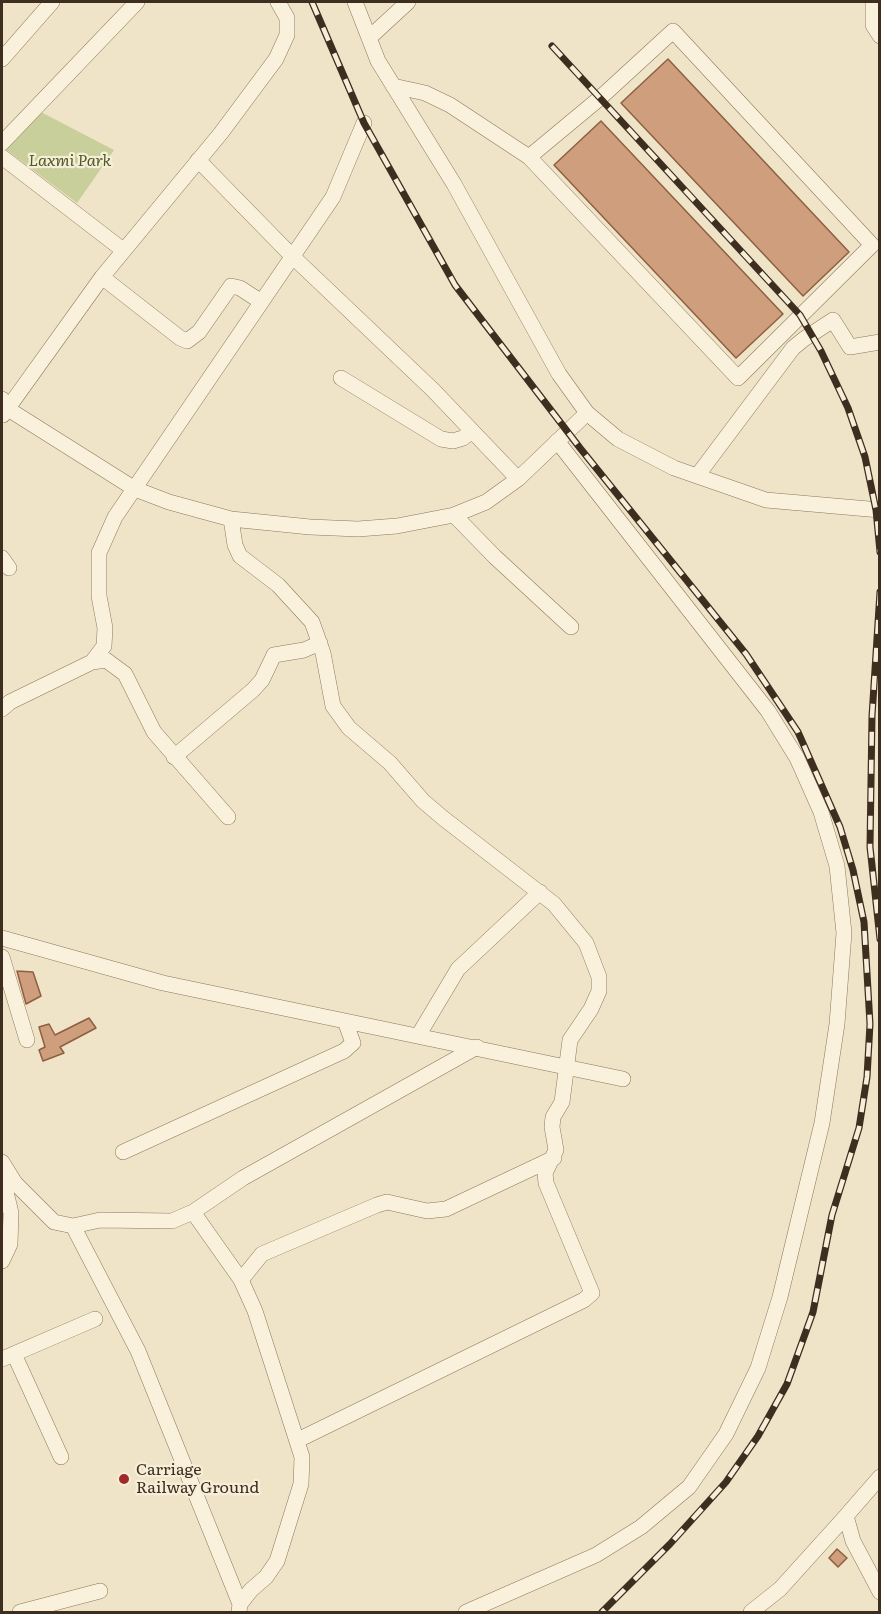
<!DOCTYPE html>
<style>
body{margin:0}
#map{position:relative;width:881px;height:1614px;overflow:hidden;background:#f0e4c8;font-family:Literata,serif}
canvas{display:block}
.frame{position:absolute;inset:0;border:3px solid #3d2e20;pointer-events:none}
</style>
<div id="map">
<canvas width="881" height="1614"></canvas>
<div class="frame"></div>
</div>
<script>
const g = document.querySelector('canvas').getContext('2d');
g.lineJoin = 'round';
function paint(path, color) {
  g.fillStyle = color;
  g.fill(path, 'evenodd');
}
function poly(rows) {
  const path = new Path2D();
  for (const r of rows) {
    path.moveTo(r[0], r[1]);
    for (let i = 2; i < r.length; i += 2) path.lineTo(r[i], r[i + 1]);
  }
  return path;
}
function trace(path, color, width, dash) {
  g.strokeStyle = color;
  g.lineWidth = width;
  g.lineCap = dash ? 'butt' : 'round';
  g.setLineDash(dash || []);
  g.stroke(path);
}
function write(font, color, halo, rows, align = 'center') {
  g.font = font + ' Literata,serif';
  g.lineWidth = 4.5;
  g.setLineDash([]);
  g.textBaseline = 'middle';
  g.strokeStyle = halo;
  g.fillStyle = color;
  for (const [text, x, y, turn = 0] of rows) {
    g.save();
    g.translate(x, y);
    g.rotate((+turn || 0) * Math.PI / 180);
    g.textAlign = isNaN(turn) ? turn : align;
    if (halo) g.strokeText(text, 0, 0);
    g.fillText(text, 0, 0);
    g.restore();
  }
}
paint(poly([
 [37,110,114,150,77,203,4,148]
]), '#c9cf9b');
const building = poly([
 [668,59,849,252,803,296,621,103,668,59],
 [601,121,783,314,736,358,554,165,601,121],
 [17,971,33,972,41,996,26,1004,17,971],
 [89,1018,96,1028,60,1047,64,1053,43,1061,39,1050,45,1047,39,1027,49,1024,55,1035,89,1018],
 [837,1549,847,1558,838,1567,829,1558,837,1549]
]);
paint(building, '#cf9f7d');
trace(building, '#8d5f41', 1.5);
const minor = poly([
 [355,2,378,61,454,184,559,374,587,413,618,439,674,468,766,500,880,510],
 [873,2,873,25,880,36],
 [369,38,408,2],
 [2,59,52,2],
 [393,86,425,93,450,105,529,157,738,378,872,245,673,31,600,98,529,157],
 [2,143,137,2],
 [2,157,123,250],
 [198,160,291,255,433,390,518,479],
 [102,277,180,338,187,341,199,332,231,286,240,288,260,301],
 [341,378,441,439,453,441,463,438,472,431],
 [2,399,8,409,135,489,169,502,231,519,310,527,358,529,397,526,454,515,486,502,518,479,587,413],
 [3,415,102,277,221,133,276,59,287,35,287,18,278,2],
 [697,476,793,348,804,339,833,320,850,347,880,342],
 [454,515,495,557,571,627],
 [231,519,235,545,240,556,278,585,312,622,323,653,333,706,349,728,390,763,423,801,443,818,554,904,586,943,599,977,599,991,591,1009,570,1040,562,1102,553,1117,552,1127,556,1150,545,1173,546,1183,592,1293,584,1300,298,1440],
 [2,558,9,568],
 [92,662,106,660,125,674,154,732,228,817],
 [2,709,10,702,92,662,104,646,105,628,99,596,99,553,115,517,333,197,364,123],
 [174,757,253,690,262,680,274,655,304,650,320,643],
 [2,938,163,983,623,1079],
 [2,957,27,1040],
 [418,1036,458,969,540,892],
 [123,1152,344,1051,353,1043,345,1021],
 [2,1162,15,1183,54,1222,73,1226,100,1220,172,1221,193,1212,243,1178,477,1047],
 [2,1175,11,1213,10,1244,2,1261],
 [193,1212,241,1280,255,1311,302,1457,301,1484,277,1561,266,1577,251,1590,240,1604,239,1612],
 [73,1226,138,1351,240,1604],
 [241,1280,262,1254,377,1205,387,1202,427,1211,446,1209,554,1158],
 [14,1354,61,1457],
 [2,1359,95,1319],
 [880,1477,846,1516,853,1541,880,1592],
 [20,1612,100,1591],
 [466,1612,596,1555,641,1527,689,1487,726,1434,758,1368,780,1297,822,1123,837,1024,844,933,837,866,821,812,797,758,768,711,557,441],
 [751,1612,780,1589,846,1516]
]);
trace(minor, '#8d765c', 16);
trace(minor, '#faf1dc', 15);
const rail = poly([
 [312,2,364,123,455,285,580,448,746,654,798,732,840,827,853,870,864,922,870,1024,867,1077,859,1128,832,1215,813,1312,787,1384,758,1436,726,1482,670,1544,602,1612],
 [552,46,800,315,821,351,848,408,865,457,876,510,880,552],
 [880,592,872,716,870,847,880,939]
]);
trace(rail, '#3d2e20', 7);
trace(rail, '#f7eed8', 4.5, [14]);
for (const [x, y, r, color] of [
 [124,1479,6,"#9e2a2b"]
]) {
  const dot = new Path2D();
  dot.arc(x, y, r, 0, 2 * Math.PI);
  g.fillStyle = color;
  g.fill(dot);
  trace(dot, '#f7eed8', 2);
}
write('italic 16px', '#4d5a26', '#f7eed8', [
 ["Laxmi Park",70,161]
]);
write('16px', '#3d2e20', '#f7eed8', [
 ["Carriage",136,1470],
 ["Railway Ground",136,1488]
], 'left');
</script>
